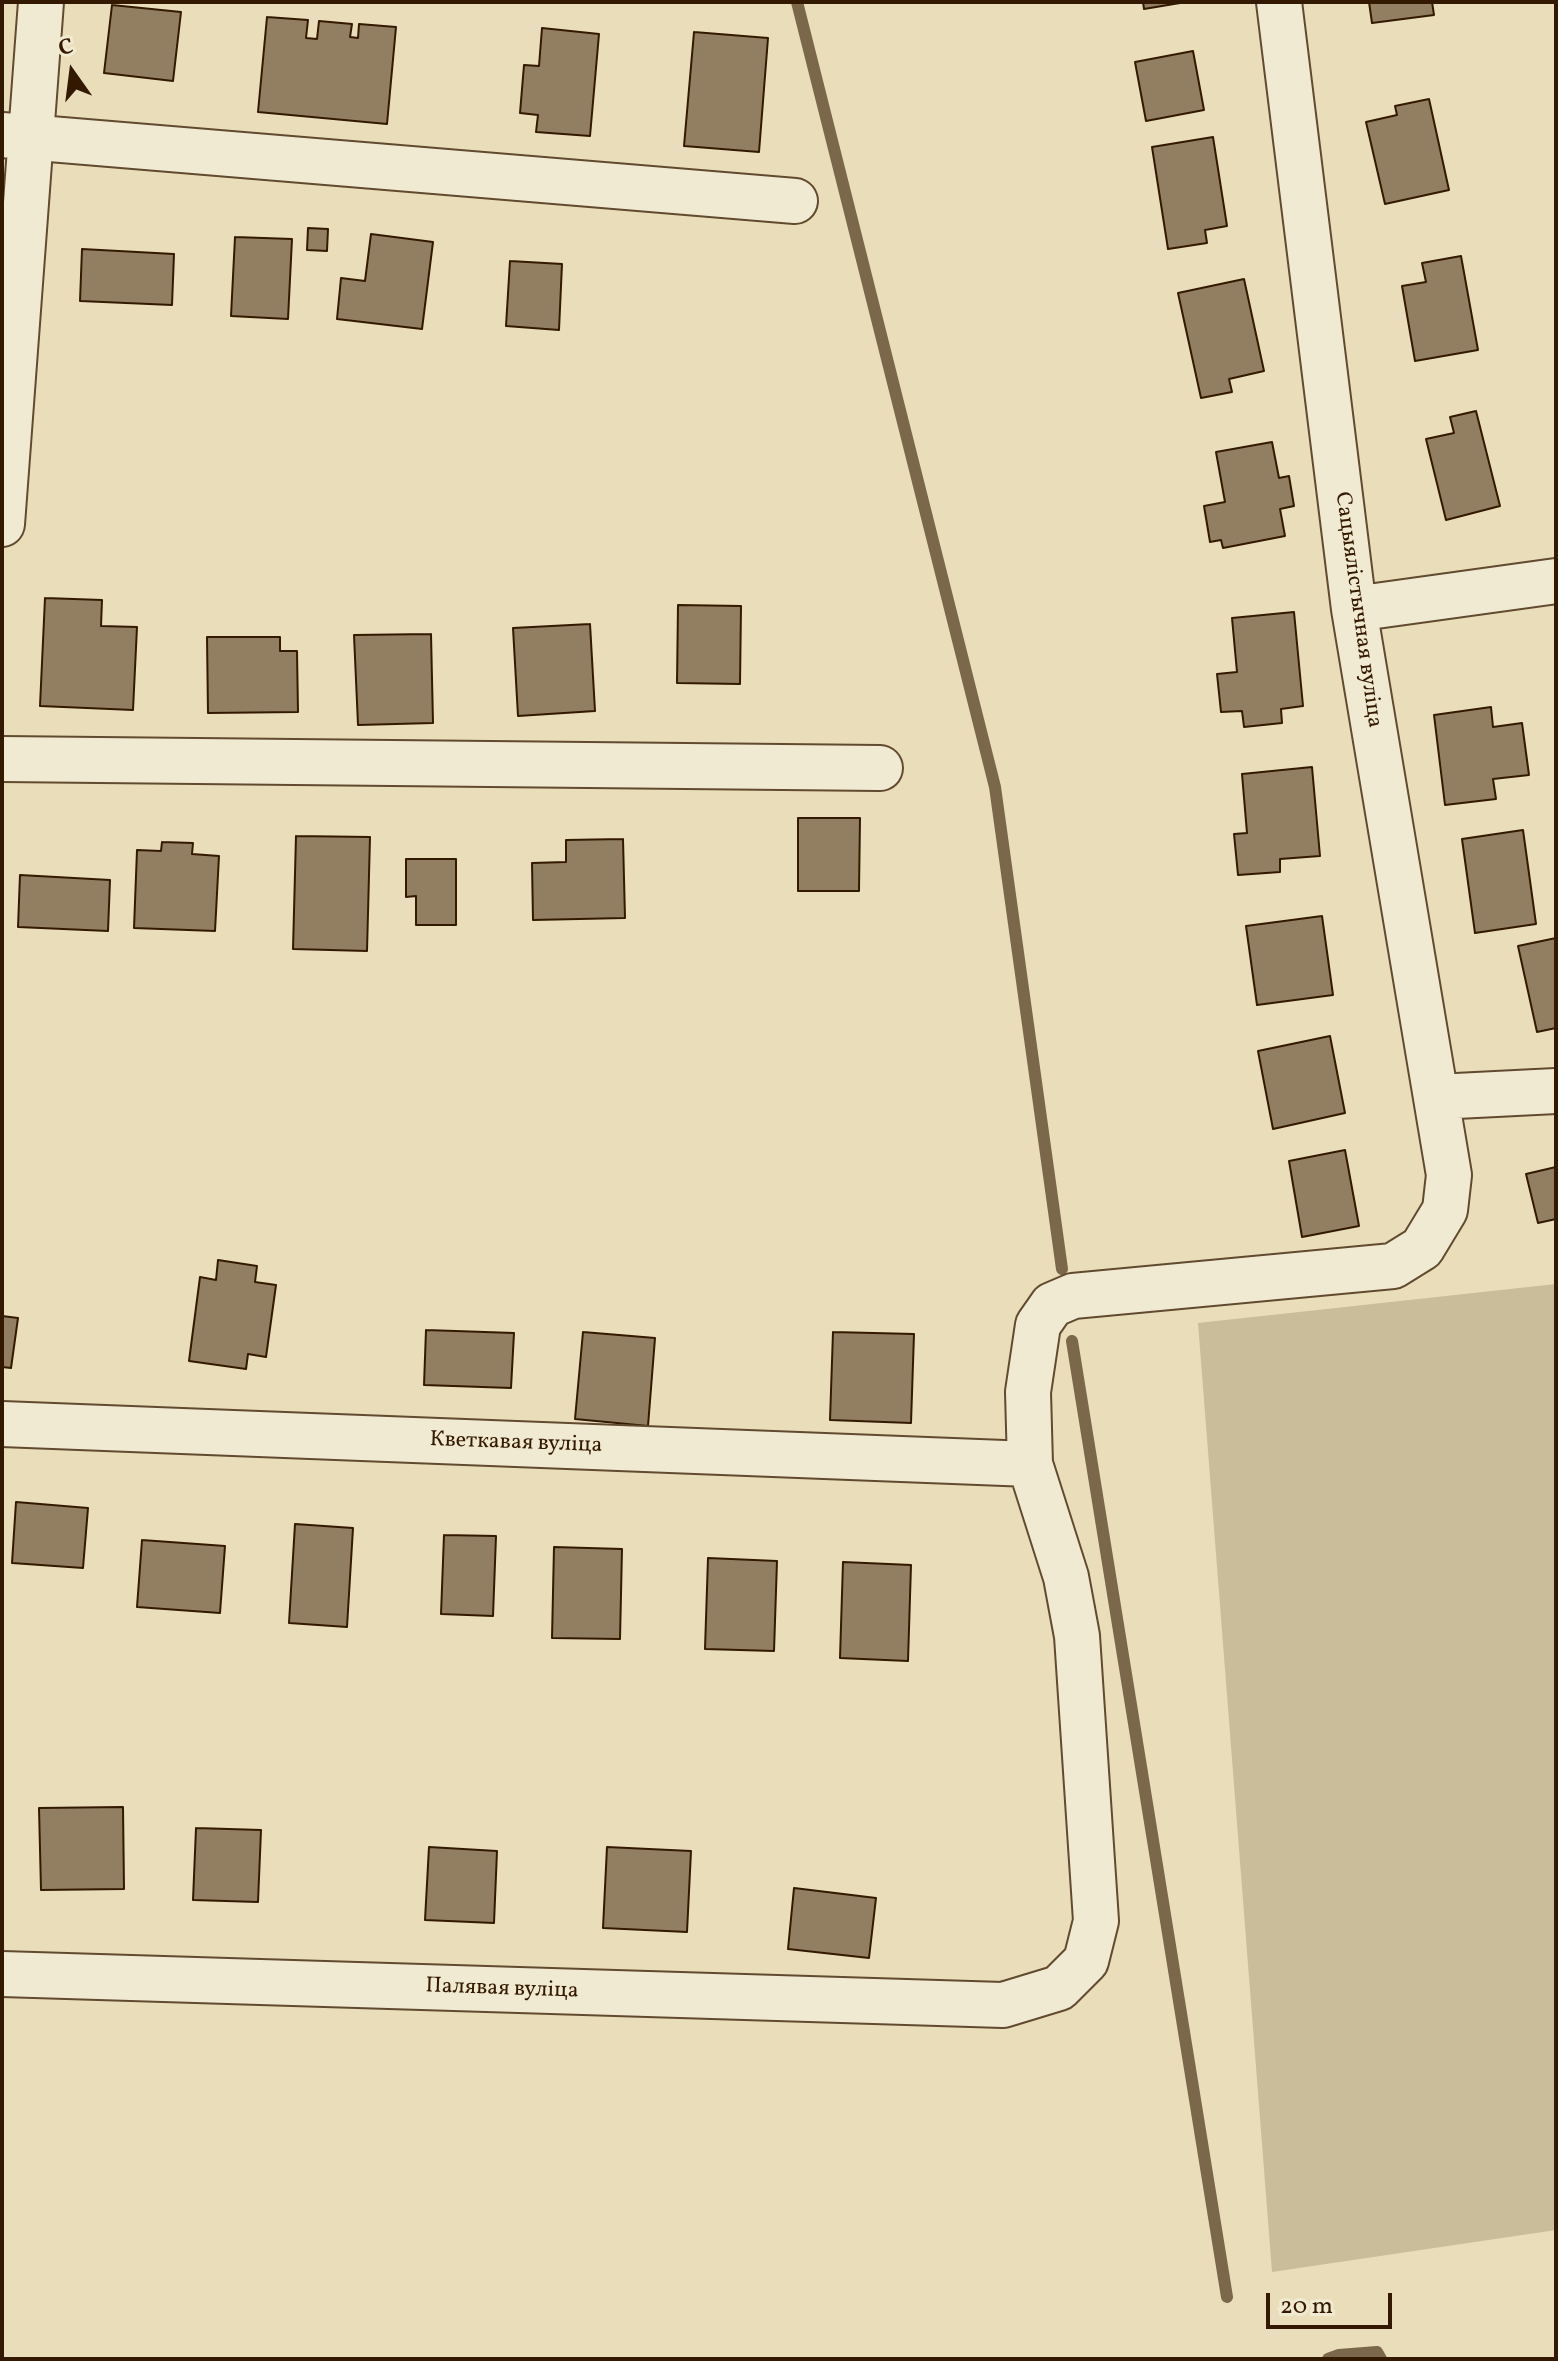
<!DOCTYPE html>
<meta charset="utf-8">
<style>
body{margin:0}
#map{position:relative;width:1558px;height:2361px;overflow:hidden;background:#e9deb9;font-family:Vollkorn,serif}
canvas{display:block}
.frame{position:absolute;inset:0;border:4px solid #341901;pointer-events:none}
.north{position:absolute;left:32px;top:32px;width:80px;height:80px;-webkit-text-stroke:6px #f1ead2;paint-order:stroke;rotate:346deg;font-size:22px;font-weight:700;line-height:32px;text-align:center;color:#341901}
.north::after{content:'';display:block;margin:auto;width:28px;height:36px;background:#341901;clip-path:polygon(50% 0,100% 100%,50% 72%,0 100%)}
.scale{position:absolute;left:1266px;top:2293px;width:126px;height:36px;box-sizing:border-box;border:4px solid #341901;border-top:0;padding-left:10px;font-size:24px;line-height:28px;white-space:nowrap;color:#341901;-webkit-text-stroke:6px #f1ead2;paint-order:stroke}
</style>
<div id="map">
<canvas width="1558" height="2361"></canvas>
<div class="frame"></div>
<div class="north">С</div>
<div class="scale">20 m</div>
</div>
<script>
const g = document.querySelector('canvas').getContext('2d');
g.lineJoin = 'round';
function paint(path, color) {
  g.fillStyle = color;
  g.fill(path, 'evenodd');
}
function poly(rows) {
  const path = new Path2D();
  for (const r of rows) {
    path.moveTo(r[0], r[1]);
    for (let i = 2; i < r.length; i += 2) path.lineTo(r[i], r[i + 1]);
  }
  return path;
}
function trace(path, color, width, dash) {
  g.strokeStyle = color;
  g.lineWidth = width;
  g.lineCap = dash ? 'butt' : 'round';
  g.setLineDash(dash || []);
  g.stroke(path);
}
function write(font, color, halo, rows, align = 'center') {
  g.font = font + ' Vollkorn,serif';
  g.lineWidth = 6;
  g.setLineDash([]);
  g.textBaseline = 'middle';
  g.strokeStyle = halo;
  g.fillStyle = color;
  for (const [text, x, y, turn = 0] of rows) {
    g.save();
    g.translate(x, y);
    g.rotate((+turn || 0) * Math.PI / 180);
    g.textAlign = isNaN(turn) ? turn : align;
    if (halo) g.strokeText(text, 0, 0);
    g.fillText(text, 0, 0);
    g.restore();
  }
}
paint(poly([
 [1556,1284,1556,2230,1272,2272,1198,1323]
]), '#cabd9a');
trace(poly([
 [797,2,995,787,1062,1269],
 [1072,1341,1227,2297],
 [1328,2359,1339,2355,1377,2352,1381,2359]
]), '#7b674a', 12);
const building = poly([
 [1143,2,1180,2,1180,3,1144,9,1143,2],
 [1369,2,1432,2,1434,15,1372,23,1369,2],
 [112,5,181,12,173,81,104,73,112,5],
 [267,17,308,20,306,38,317,39,319,21,352,24,350,37,358,38,359,24,396,27,387,124,258,112,267,17],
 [542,28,599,34,590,136,536,132,538,115,520,113,524,65,539,66,542,28],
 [694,32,768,38,759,152,684,146,694,32],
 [1193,51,1204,110,1146,121,1135,62,1193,51],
 [1429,99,1449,190,1385,204,1366,122,1397,115,1395,106,1429,99],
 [1213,137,1227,226,1205,230,1207,243,1168,249,1152,147,1213,137],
 [308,228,328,229,327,251,307,250,308,228],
 [371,234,433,242,422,329,337,319,341,278,365,281,371,234],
 [235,237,292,239,288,319,231,316,235,237],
 [82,249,174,254,172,305,80,301,82,249],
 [1461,256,1478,350,1415,361,1402,286,1426,282,1422,263,1461,256],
 [510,261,562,264,559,330,506,326,510,261],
 [1244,279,1264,371,1229,379,1232,392,1201,398,1178,293,1244,279],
 [1476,411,1500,506,1446,520,1426,439,1454,433,1450,417,1476,411],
 [1272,442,1279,478,1289,476,1294,506,1280,509,1285,536,1223,548,1221,540,1210,542,1204,506,1225,502,1216,452,1272,442],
 [45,598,102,600,101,626,137,627,133,710,40,706,45,598],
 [678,605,741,606,740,684,677,683,678,605],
 [1294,612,1303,706,1281,709,1282,723,1244,727,1242,711,1221,712,1217,674,1237,672,1232,618,1294,612],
 [590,624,595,711,518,716,513,628,590,624],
 [431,634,433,723,358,725,354,635,431,634],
 [207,637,280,637,280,651,297,651,298,712,208,713,207,637],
 [1491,707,1493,727,1522,723,1529,775,1493,779,1496,799,1445,805,1434,715,1491,707],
 [1312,767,1320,856,1280,859,1280,872,1238,875,1234,834,1247,833,1242,774,1312,767],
 [798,818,860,818,859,891,798,891,798,818],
 [1523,830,1536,924,1475,933,1462,839,1523,830],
 [296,836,370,837,367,951,293,949,296,836],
 [623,839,625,918,533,920,532,863,566,862,566,840,623,839],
 [162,842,193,843,192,854,219,856,215,931,134,928,137,850,161,851,162,842],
 [406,859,456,859,456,925,416,925,416,896,406,897,406,859],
 [20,875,110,880,108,931,18,927,20,875],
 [1322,916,1333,995,1257,1005,1246,926,1322,916],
 [1556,938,1556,1028,1537,1032,1518,946,1556,938],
 [1330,1036,1345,1113,1273,1129,1258,1051,1330,1036],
 [1345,1150,1359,1226,1302,1237,1289,1161,1345,1150],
 [1556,1167,1556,1219,1538,1223,1526,1174,1556,1167],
 [218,1260,257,1266,255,1282,276,1285,266,1357,248,1354,246,1369,189,1361,200,1277,216,1280,218,1260],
 [2,1316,18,1318,11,1368,2,1367,2,1316],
 [426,1330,514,1333,511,1388,424,1385,426,1330],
 [583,1332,655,1338,648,1426,575,1419,583,1332],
 [833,1332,914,1334,911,1423,830,1420,833,1332],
 [16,1502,88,1508,83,1568,12,1563,16,1502],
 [295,1524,353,1528,347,1627,289,1623,295,1524],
 [444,1535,496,1536,493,1616,441,1614,444,1535],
 [142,1540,225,1546,220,1613,137,1607,142,1540],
 [554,1547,622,1549,620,1639,552,1638,554,1547],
 [708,1558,777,1561,774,1651,705,1649,708,1558],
 [843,1562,911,1565,908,1661,840,1658,843,1562],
 [123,1807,124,1889,41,1890,39,1808,123,1807],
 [196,1828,261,1830,258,1902,193,1900,196,1828],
 [429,1847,497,1851,494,1923,425,1920,429,1847],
 [607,1847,691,1851,687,1932,603,1928,607,1847],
 [794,1888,876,1898,869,1958,788,1949,794,1888]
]);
paint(building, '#927f61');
trace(building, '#341901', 2);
const minor = poly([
 [2,135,795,201],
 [2,524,41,2],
 [1354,609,1556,581],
 [2,759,880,768],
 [1436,1097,1556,1091],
 [2,1424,1030,1464],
 [2,1974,1003,2005,1059,1988,1086,1961,1096,1921,1077,1636,1066,1577,1030,1464,1028,1392,1038,1325,1052,1305,1073,1296,1393,1266,1422,1248,1445,1210,1449,1175,1354,609,1279,2]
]);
trace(minor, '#614a2f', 48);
trace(minor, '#f1ead2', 44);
write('22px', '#341901', '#f1ead2', [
 ["Сацыялістычная вуліца",1357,610,82],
 ["Кветкавая вуліца",516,1444,2],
 ["Палявая вуліца",502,1990,2]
]);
</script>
